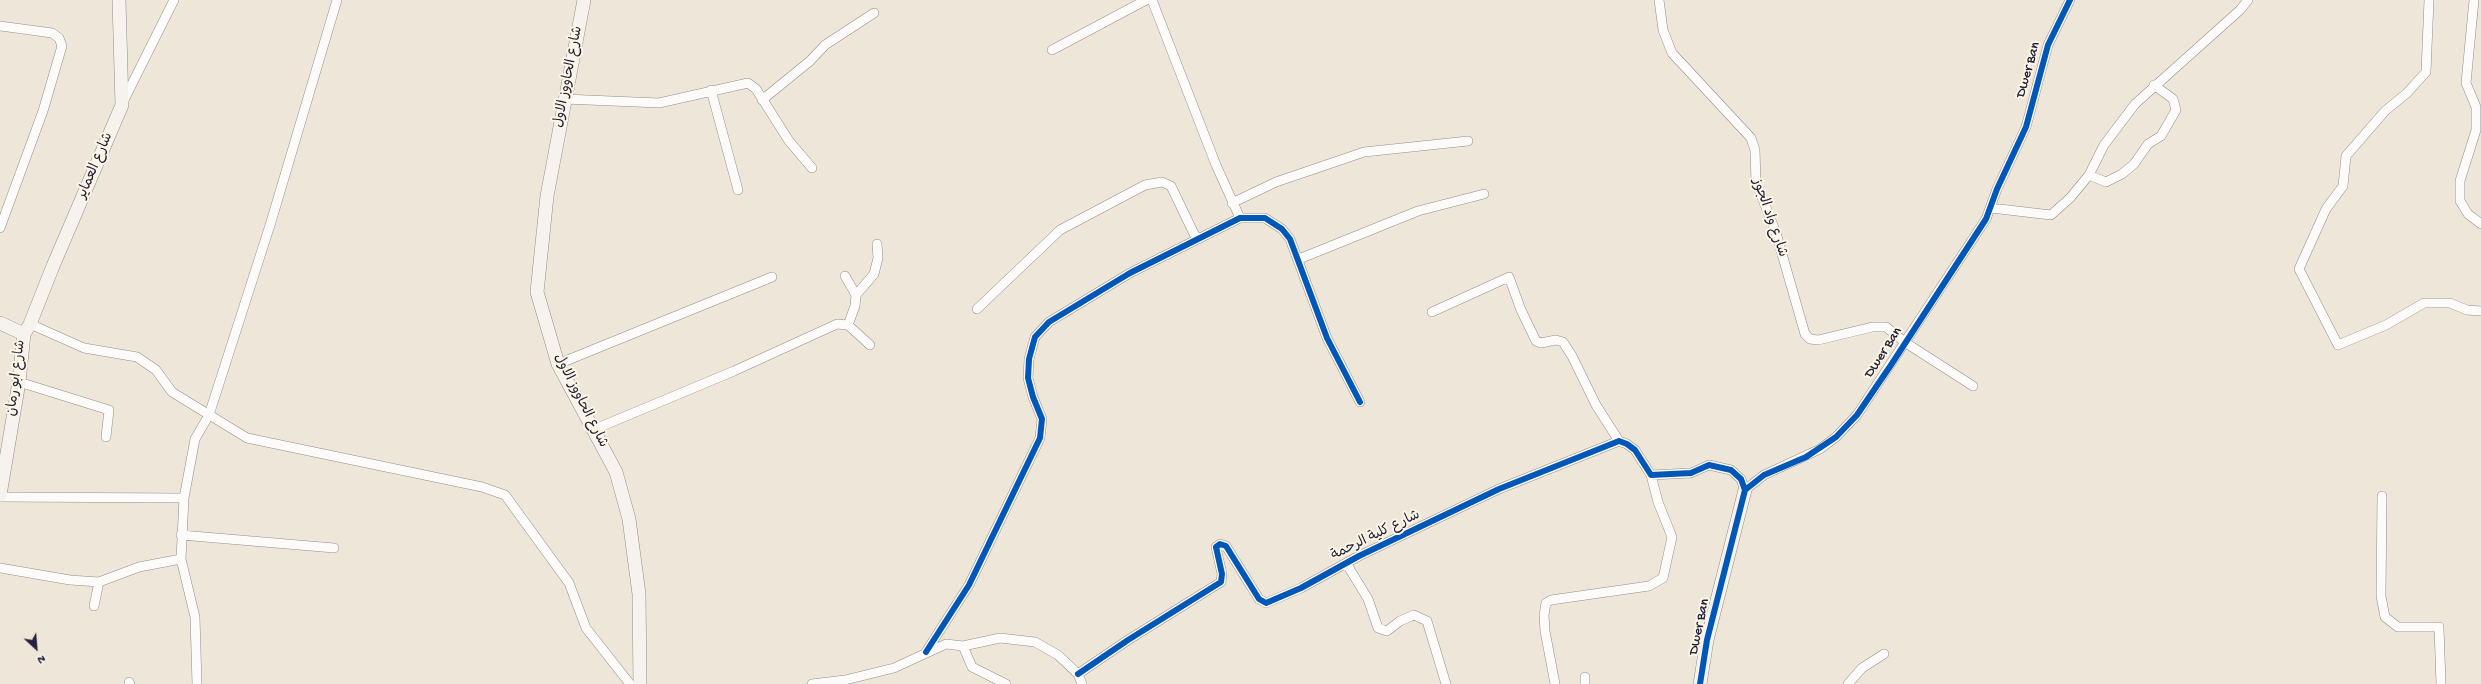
<!DOCTYPE html>
<meta charset="utf-8">
<style>
body{margin:0}
#map{position:relative;width:2481px;height:684px;overflow:hidden;background:#eee6d9;font-family:"Gochi Hand",sans-serif}
canvas{display:block}
.north{position:absolute;left:16px;top:628px;width:40px;height:40px;-webkit-text-stroke:3px #fcf5e5;paint-order:stroke;rotate:154deg;font-size:11px;font-weight:700;line-height:16px;text-align:center;color:#22223b}
.north::after{content:'';display:block;margin:auto;width:14px;height:18px;background:#22223b;clip-path:polygon(50% 0,100% 100%,50% 72%,0 100%)}
</style>
<div id="map">
<canvas width="2481" height="684"></canvas>
<div class="north">N</div>
</div>
<script>
const g = document.querySelector('canvas').getContext('2d');
g.lineJoin = 'round';
function poly(rows) {
  const path = new Path2D();
  for (const r of rows) {
    path.moveTo(r[0], r[1]);
    for (let i = 2; i < r.length; i += 2) path.lineTo(r[i], r[i + 1]);
  }
  return path;
}
function trace(path, color, width, dash) {
  g.strokeStyle = color;
  g.lineWidth = width;
  g.lineCap = dash ? 'butt' : 'round';
  g.setLineDash(dash || []);
  g.stroke(path);
}
function write(font, color, halo, rows, align = 'center') {
  g.font = font + ' "Gochi Hand","Playpen Sans Arabic",sans-serif';
  g.lineWidth = 4;
  g.setLineDash([]);
  g.textBaseline = 'middle';
  g.strokeStyle = halo;
  g.fillStyle = color;
  for (const [text, x, y, turn = 0] of rows) {
    g.save();
    g.translate(x, y);
    g.rotate((+turn || 0) * Math.PI / 180);
    g.textAlign = isNaN(turn) ? turn : align;
    if (halo) g.strokeText(text, 0, 0);
    g.fillText(text, 0, 0);
    g.restore();
  }
}
const street = poly([
 [1152,0,1216,165,1240,218],
 [1659,0,1663,30,1672,53,1751,138,1755,150,1756,182,1776,233,1805,334,1810,339,1818,340,1872,327,1886,327,1906,343,1973,386],
 [2429,0,2426,72,2407,93,2385,111,2346,156,2343,186,2326,209,2299,269,2338,345,2386,325,2424,303,2450,303,2467,310,2481,311],
 [2474,0,2466,83,2476,107,2476,130,2460,181,2460,201,2468,214,2481,224],
 [0,26,52,33,59,38,62,46,43,111,0,228],
 [1052,50,1146,0],
 [711,90,738,190],
 [564,99,659,103,748,83,756,89,789,141,812,168],
 [762,100,810,61,825,45,874,13],
 [123,102,174,0],
 [2089,175,2106,182,2122,174,2134,164,2148,144,2161,136,2176,110,2173,99,2154,85],
 [1232,203,1276,182,1364,152,1468,141],
 [1991,208,2051,215,2070,198,2089,175,2104,145,2135,104,2240,10,2248,0],
 [1299,259,1418,211,1484,194],
 [845,276,856,295],
 [977,309,1060,230,1145,185,1162,182,1171,186,1196,238],
 [1432,312,1509,277,1521,310,1536,341,1541,343,1556,340,1563,342,1572,356,1596,405,1619,441],
 [30,324,84,348,137,357,156,370,172,392,247,438,482,487,505,495,569,583,586,628,630,684],
 [848,325,870,345],
 [558,364,772,277],
 [19,382,109,410,106,437],
 [595,429,734,371,837,324,848,325,855,306,856,295,874,274,878,258,877,244],
 [2382,496,2381,596,2385,617,2398,627,2439,627,2441,684],
 [0,497,184,498],
 [181,535,334,548],
 [1346,563,1368,599,1378,628,1387,631,1400,621,1414,615,1427,621,1446,684],
 [0,568,70,580,99,582,139,567,181,559],
 [94,606,99,582],
 [963,646,1000,638,1035,642,1058,655,1078,674,1082,684],
 [926,652,969,585,1040,438,1042,419,1033,397,1028,378,1029,359,1035,337,1049,322,1130,273,1240,218,1265,218,1282,229,1290,239,1327,338,1360,402],
 [1078,674,1128,640,1221,582,1222,574,1216,547,1220,544,1226,546,1259,599,1266,603,1301,588,1359,556,1499,489,1619,441,1627,444,1635,450,1651,475,1691,473,1709,465,1731,470,1741,479,1745,490,1764,475,1820,449,1836,437,1857,415,1986,219,1997,189,2026,127,2048,45,2070,0],
 [129,682,130,684],
 [197,684,195,617,181,559,184,498,195,439,209,415,271,222,337,0],
 [812,684,845,680,894,668,946,644,963,646,972,667,1006,684],
 [1555,684,1545,631,1544,615,1546,603,1551,600,1649,586,1663,578,1672,537,1658,502,1651,475],
 [1585,684,1585,677],
 [1848,684,1862,668,1884,654]
]);
const secondary = poly([
 [584,0,547,196,537,292,558,364,616,472,629,519,639,594,640,684],
 [0,323,24,334,19,382,0,495],
 [24,334,30,324,53,266,122,105,119,0],
 [1700,684,1707,640,1745,490]
]);
trace(street, '#928e8b', 10);
trace(secondary, '#928e8b', 14);
trace(street, '#fcfbf9', 9);
trace(secondary, '#f6f3ee', 13);
trace(poly([
 [926,652,969,585,1040,438,1042,419,1033,397,1028,378,1029,359,1035,337,1049,322,1130,273,1240,218,1265,218,1282,229,1290,239,1327,338,1360,402],
 [1078,674,1128,640,1221,582,1222,574,1216,547,1220,544,1226,546,1259,599,1266,603,1301,588,1359,556,1499,489,1619,441,1627,444,1635,450,1651,475,1691,473,1709,465,1731,470,1741,479,1745,490],
 [1700,684,1707,640,1745,490,1764,475,1806,457,1836,437,1857,415,1891,365,1986,219,1997,189,2026,127,2048,45,2070,0]
]), '#0057b8', 6);
write('14px', '#22223b', '#fcf5e5', [
 ["Dwer Ban",2029,70,-74],
 ["شارع الحاووز الاول",569,77,-79],
 ["شارع العماير",96,166,-67],
 ["شارع واد الجوز",1769,218,71],
 ["Dwer Ban",1884,353,-57],
 ["شارع ابو رمان",17,378,-83],
 ["شارع الحاووز الاول",580,401,63],
 ["شارع كلية الرحمة",1376,536,-26],
 ["Dwer Ban",1700,627,-78]
]);
</script>
